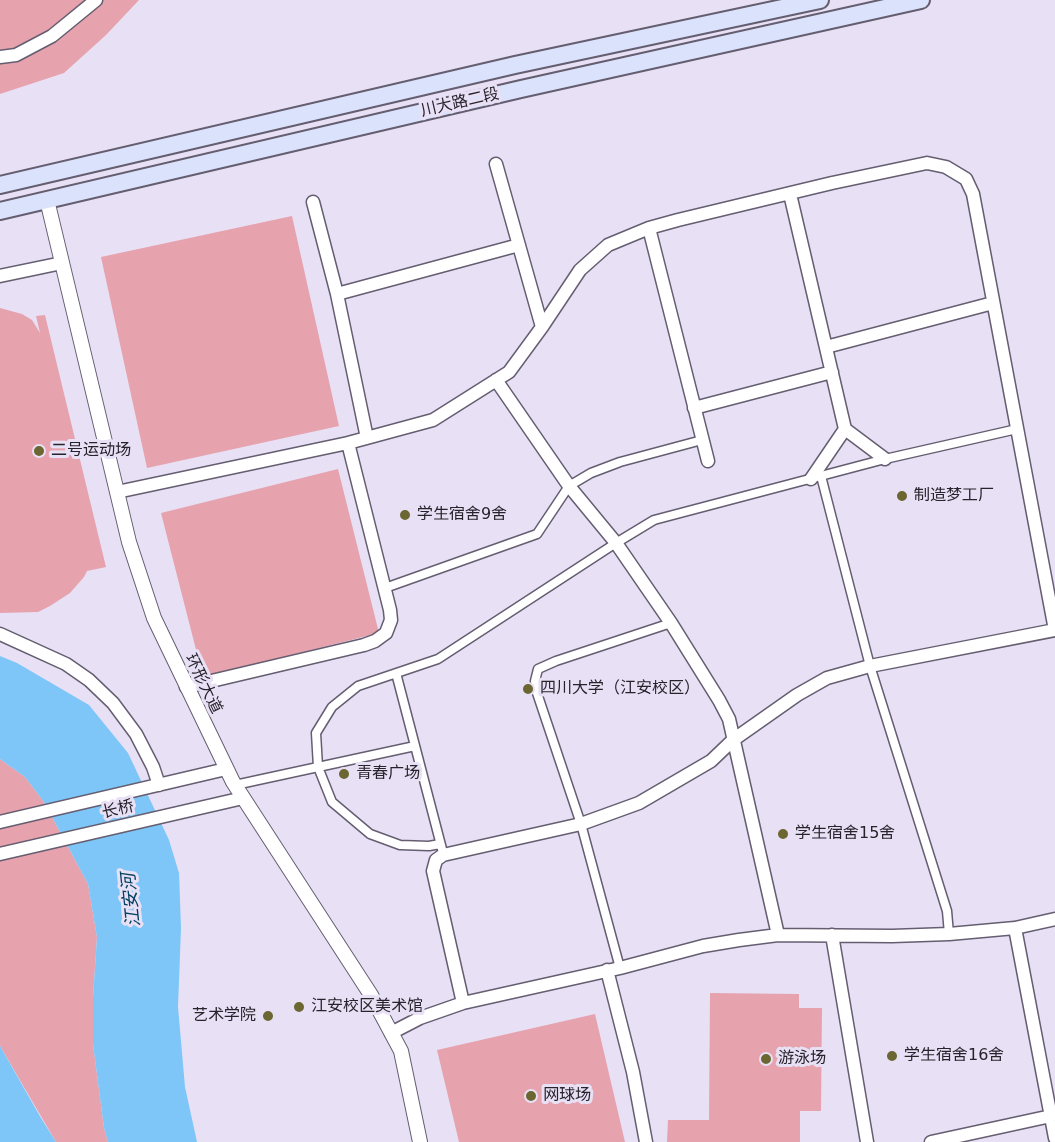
<!DOCTYPE html>
<meta charset="utf-8">
<style>
body{margin:0}
canvas{display:block;background:#e8e0f5}
</style>
<canvas width="1055" height="1142"></canvas>
<script>
const g = document.querySelector('canvas').getContext('2d');
g.lineJoin = 'round';
function paint(path, color) {
  g.fillStyle = color;
  g.fill(path, 'evenodd');
}
function poly(rows) {
  const path = new Path2D();
  for (const r of rows) {
    path.moveTo(r[0], r[1]);
    for (let i = 2; i < r.length; i += 2) path.lineTo(r[i], r[i + 1]);
  }
  return path;
}
function trace(path, color, width, dash) {
  g.strokeStyle = color;
  g.lineWidth = width;
  g.lineCap = dash ? 'butt' : 'round';
  g.setLineDash(dash || []);
  g.stroke(path);
}
function write(font, color, halo, rows, align = 'center') {
  g.font = font + ' "DejaVu Sans","Noto Sans SC",sans-serif';
  g.lineWidth = 6;
  g.setLineDash([]);
  g.textBaseline = 'middle';
  g.strokeStyle = halo;
  g.fillStyle = color;
  for (const [text, x, y, turn = 0] of rows) {
    g.save();
    g.translate(x, y);
    g.rotate((+turn || 0) * Math.PI / 180);
    g.textAlign = isNaN(turn) ? turn : align;
    if (halo) g.strokeText(text, 0, 0);
    g.fillText(text, 0, 0);
    g.restore();
  }
}
paint(poly([
 [0,0,139,0,106,35,64,73,0,94],
 [292,216,339,426,147,468,101,257],
 [0,308,22,314,32,320,40,333,36,316,45,315,106,567,87,571,84,577,70,593,50,606,38,612,0,613],
 [338,469,379,633,203,677,161,513],
 [0,759,25,777,44,802,88,884,97,937,93,998,93,1044,104,1128,108,1142,56,1142,0,1046],
 [710,993,799,994,799,1008,822,1008,821,1111,800,1111,800,1142,667,1142,668,1120,709,1120],
 [595,1014,625,1142,459,1142,437,1050]
]), '#e6a3ae');
paint(poly([
 [0,656,17,663,89,705,128,753,169,840,179,873,181,928,178,1007,185,1087,197,1142,108,1142,104,1128,93,1044,93,998,97,937,88,884,44,802,25,777,0,759],
 [0,1046,41,1118,56,1142,0,1142]
]), '#7ec6f7');
const pedestrian = poly([
 [821,476,870,666,947,911,949,934],
 [385,588,537,534,569,486,591,473,620,462,702,440],
 [396,673,442,849],
 [235,785,415,746],
 [440,844,429,846,400,845,370,834,332,802,318,767,316,733,332,707,358,686,438,659,616,543,654,520,885,459,1017,429],
 [620,968,581,824,536,690,535,681,538,669,556,661,671,623]
]);
const minor = poly([
 [0,57,16,55,52,36,96,0],
 [496,164,542,327],
 [790,194,845,429,885,459],
 [313,202,337,294,367,438],
 [649,228,708,461],
 [0,276,62,263],
 [337,294,519,245],
 [826,347,993,303],
 [496,380,569,486,616,543,671,623,719,700,729,719,778,935],
 [694,408,832,372],
 [811,479,845,429],
 [117,492,348,443],
 [0,634,66,664,89,680,113,703,136,734,153,767,159,785],
 [186,687,364,645,375,641,386,633,391,620,390,610,348,443,433,420,509,372,542,327,580,270,608,245,649,228,678,220,832,183,927,163,946,167,966,179,973,194,1055,630],
 [0,822,226,769],
 [0,854,243,798],
 [1015,928,1055,1138],
 [832,935,867,1142],
 [607,970,633,1072,646,1142],
 [463,1003,433,871,436,860,443,855,581,824,639,803,711,761,733,740,797,695,827,678,870,666,1055,630],
 [391,1033,420,1018,463,1003,620,968,703,946,739,940,778,935,892,936,949,934,1015,928,1055,919],
 [931,1142,1051,1116]
]);
const tertiary = poly([
 [47,200,129,542,154,618,233,782,371,995,401,1051,420,1142]
]);
const secondary = poly([
 [0,185,515,65,820,0],
 [0,211,521,89,921,0]
]);
trace(pedestrian, '#655d70', 11);
trace(minor, '#655d70', 15);
trace(tertiary, '#655d70', 16);
trace(secondary, '#655d70', 20);
trace(pedestrian, '#fff', 8);
trace(minor, '#fff', 12);
trace(tertiary, '#fff', 14);
trace(secondary, '#dbe2fb', 16);
for (const [x, y, r, color] of [
 [39,451,6,"#6b6632"],
 [902,496,6,"#6b6632"],
 [405,515,6,"#6b6632"],
 [528,689,6,"#6b6632"],
 [344,774,6,"#6b6632"],
 [783,834,6,"#6b6632"],
 [299,1007,6,"#6b6632"],
 [268,1016,6,"#6b6632"],
 [892,1056,6,"#6b6632"],
 [766,1059,6,"#6b6632"],
 [531,1096,6,"#6b6632"]
]) {
  const dot = new Path2D();
  dot.arc(x, y, r, 0, 2 * Math.PI);
  g.fillStyle = color;
  g.fill(dot);
  trace(dot, '#e8e0f5', 2);
}
write('16px', '#27232c', '#e8e0f5', [
 ["川大路二段",460,103,-13],
 ["环形大道",203,684,64],
 ["长桥",118,810,-13]
]);
write('16px', '#27232c', '#e8e0f5', [
 ["二号运动场",51,451],
 ["制造梦工厂",914,496],
 ["学生宿舍9舍",417,515],
 ["四川大学（江安校区）",540,689],
 ["青春广场",356,774],
 ["学生宿舍15舍",795,834],
 ["江安校区美术馆",311,1007],
 ["艺术学院",256,1016,"right"],
 ["学生宿舍16舍",904,1056],
 ["游泳场",778,1059],
 ["网球场",543,1096]
], 'left');
write('italic 18px', '#054161', '#e8e0f5', [
 ["江安河",132,900,-96]
]);
</script>
